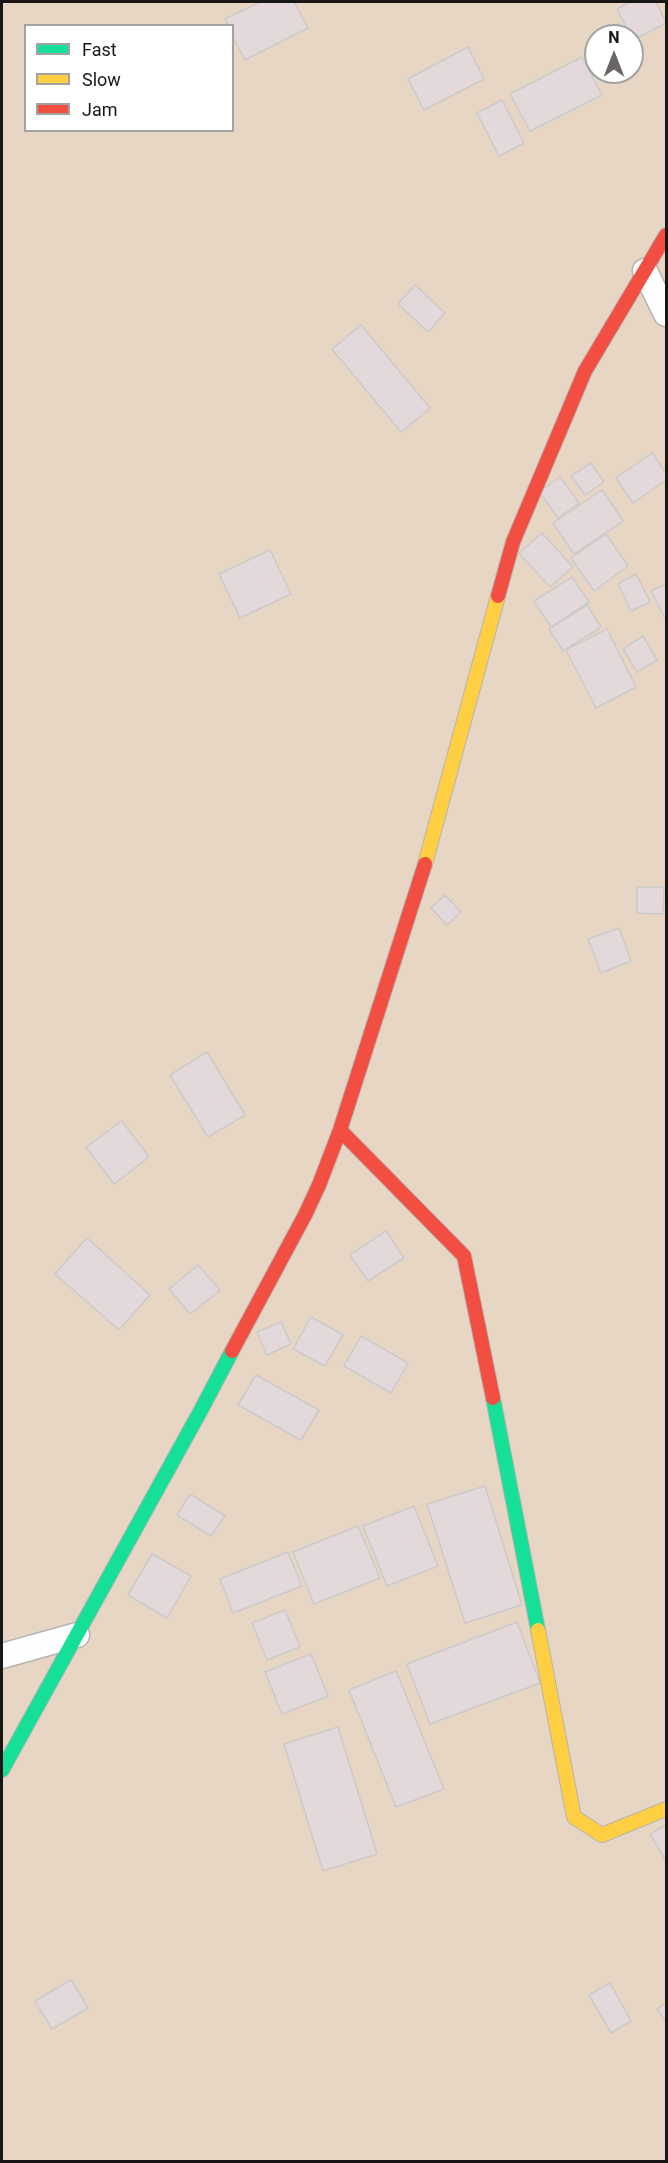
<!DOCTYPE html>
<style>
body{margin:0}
#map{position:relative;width:668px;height:2163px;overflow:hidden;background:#fdf9f9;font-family:Roboto,sans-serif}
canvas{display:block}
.frame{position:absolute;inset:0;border:3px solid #1a1616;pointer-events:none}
.legend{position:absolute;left:24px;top:24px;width:210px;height:108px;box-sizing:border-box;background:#fff;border:2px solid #a3a2a2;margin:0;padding:8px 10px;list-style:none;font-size:18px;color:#1a1616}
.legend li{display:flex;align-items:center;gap:12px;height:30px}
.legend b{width:30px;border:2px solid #a3a2a2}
.north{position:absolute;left:584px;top:24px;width:60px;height:60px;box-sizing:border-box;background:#fff;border:2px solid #a3a2a2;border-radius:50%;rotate:0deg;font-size:16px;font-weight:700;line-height:24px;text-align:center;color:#1a1616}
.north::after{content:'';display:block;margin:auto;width:21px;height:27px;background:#696565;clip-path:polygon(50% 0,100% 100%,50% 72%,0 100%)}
</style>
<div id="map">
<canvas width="668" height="2163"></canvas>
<div class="frame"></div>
<ul class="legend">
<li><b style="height:8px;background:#16e098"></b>Fast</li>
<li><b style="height:8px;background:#ffcf43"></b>Slow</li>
<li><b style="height:8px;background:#f24e42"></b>Jam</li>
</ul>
<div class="north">N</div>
</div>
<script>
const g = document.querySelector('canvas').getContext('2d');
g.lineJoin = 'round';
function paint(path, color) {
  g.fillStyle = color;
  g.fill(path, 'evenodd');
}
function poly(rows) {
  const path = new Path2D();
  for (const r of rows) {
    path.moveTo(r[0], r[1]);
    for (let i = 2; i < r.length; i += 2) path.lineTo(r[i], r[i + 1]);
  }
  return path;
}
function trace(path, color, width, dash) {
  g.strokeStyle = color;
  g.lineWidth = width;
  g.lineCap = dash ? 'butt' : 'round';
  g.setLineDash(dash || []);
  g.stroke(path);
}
paint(poly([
 [2,2,666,2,666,2161,2,2162],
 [26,26,232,26,232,130,26,130],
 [596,36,632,36,632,72,596,72]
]), '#e6d6c3');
const building = poly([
 [260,2,294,2,308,28,245,60,232,35,232,26,228,26,225,19,260,2],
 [631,2,656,2,666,23,633,40,617,9,631,2],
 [468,47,484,79,424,110,408,79,468,47],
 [582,57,602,95,530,131,510,94,582,57],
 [502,100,524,143,499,156,477,113,502,100],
 [415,285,445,313,428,332,398,304,415,285],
 [361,325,430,408,401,432,332,349,361,325],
 [652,453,666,474,666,480,633,503,616,478,652,453],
 [591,463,604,482,585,495,571,476,591,463],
 [560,477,579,503,558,518,539,492,560,477],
 [602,490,623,521,574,554,553,523,602,490],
 [542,533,573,567,550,587,519,553,542,533],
 [606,534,628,566,594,591,571,558,606,534],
 [270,550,291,594,240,618,219,574,270,550],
 [636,574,650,602,631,611,618,584,636,574],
 [572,577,589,602,551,627,534,601,572,577],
 [666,584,666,620,651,591,666,584],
 [587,605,601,627,563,651,549,629,587,605],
 [607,629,636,687,596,708,566,650,607,629],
 [643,636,657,660,637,672,623,649,643,636],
 [637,887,664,887,663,914,637,913,637,887],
 [445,895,461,912,447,925,431,908,445,895],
 [619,928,631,961,601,973,588,939,619,928],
 [207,1052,245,1115,208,1137,170,1075,207,1052],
 [122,1121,149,1157,114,1184,86,1147,122,1121],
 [386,1231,404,1258,368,1281,350,1255,386,1231],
 [87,1238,150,1295,119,1330,55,1274,87,1238],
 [198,1265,220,1290,190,1314,169,1289,198,1265],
 [311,1317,343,1335,325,1366,293,1349,311,1317],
 [281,1322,291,1344,267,1355,257,1332,281,1322],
 [361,1336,408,1363,391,1393,344,1366,361,1336],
 [256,1375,319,1410,301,1440,238,1405,256,1375],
 [485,1486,522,1605,465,1623,427,1504,485,1486],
 [190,1494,225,1516,211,1536,177,1515,190,1494],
 [414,1506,438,1566,387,1586,363,1526,414,1506],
 [358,1526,380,1578,314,1604,293,1552,358,1526],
 [288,1552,302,1586,233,1613,220,1579,288,1552],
 [152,1554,191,1576,167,1618,128,1595,152,1554],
 [285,1610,300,1647,267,1660,252,1623,285,1610],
 [517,1622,540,1683,430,1724,407,1664,517,1622],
 [311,1654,328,1696,282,1714,265,1672,311,1654],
 [396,1671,444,1789,396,1807,349,1690,396,1671],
 [338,1727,377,1854,323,1871,284,1744,338,1727],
 [666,1825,666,1861,650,1834,666,1825],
 [71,1980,88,2008,52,2029,35,2001,71,1980],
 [610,1983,631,2021,611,2033,589,1995,610,1983],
 [666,2003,666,2023,657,2009,666,2003]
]);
paint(building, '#e3d9db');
trace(building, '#cdcaca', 1.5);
const street = poly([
 [645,271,666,314],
 [2,1656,77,1635]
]);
const fast = poly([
 [493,1398,538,1630],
 [2,1770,201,1410,232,1351]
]);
const slow = poly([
 [425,864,498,596],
 [538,1630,574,1817,602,1835,666,1809]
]);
const jam = poly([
 [498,596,513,542,585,371,666,235],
 [340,1130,464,1256,493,1398],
 [232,1351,305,1215,319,1185,340,1130,425,864]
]);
trace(street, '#b7b3b3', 27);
trace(fast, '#b7b3b3', 16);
trace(slow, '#b7b3b3', 16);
trace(jam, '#b7b3b3', 16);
trace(street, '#fffefe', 24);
trace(fast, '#16e098', 14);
trace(slow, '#ffcf43', 14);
trace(jam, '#f24e42', 14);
</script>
